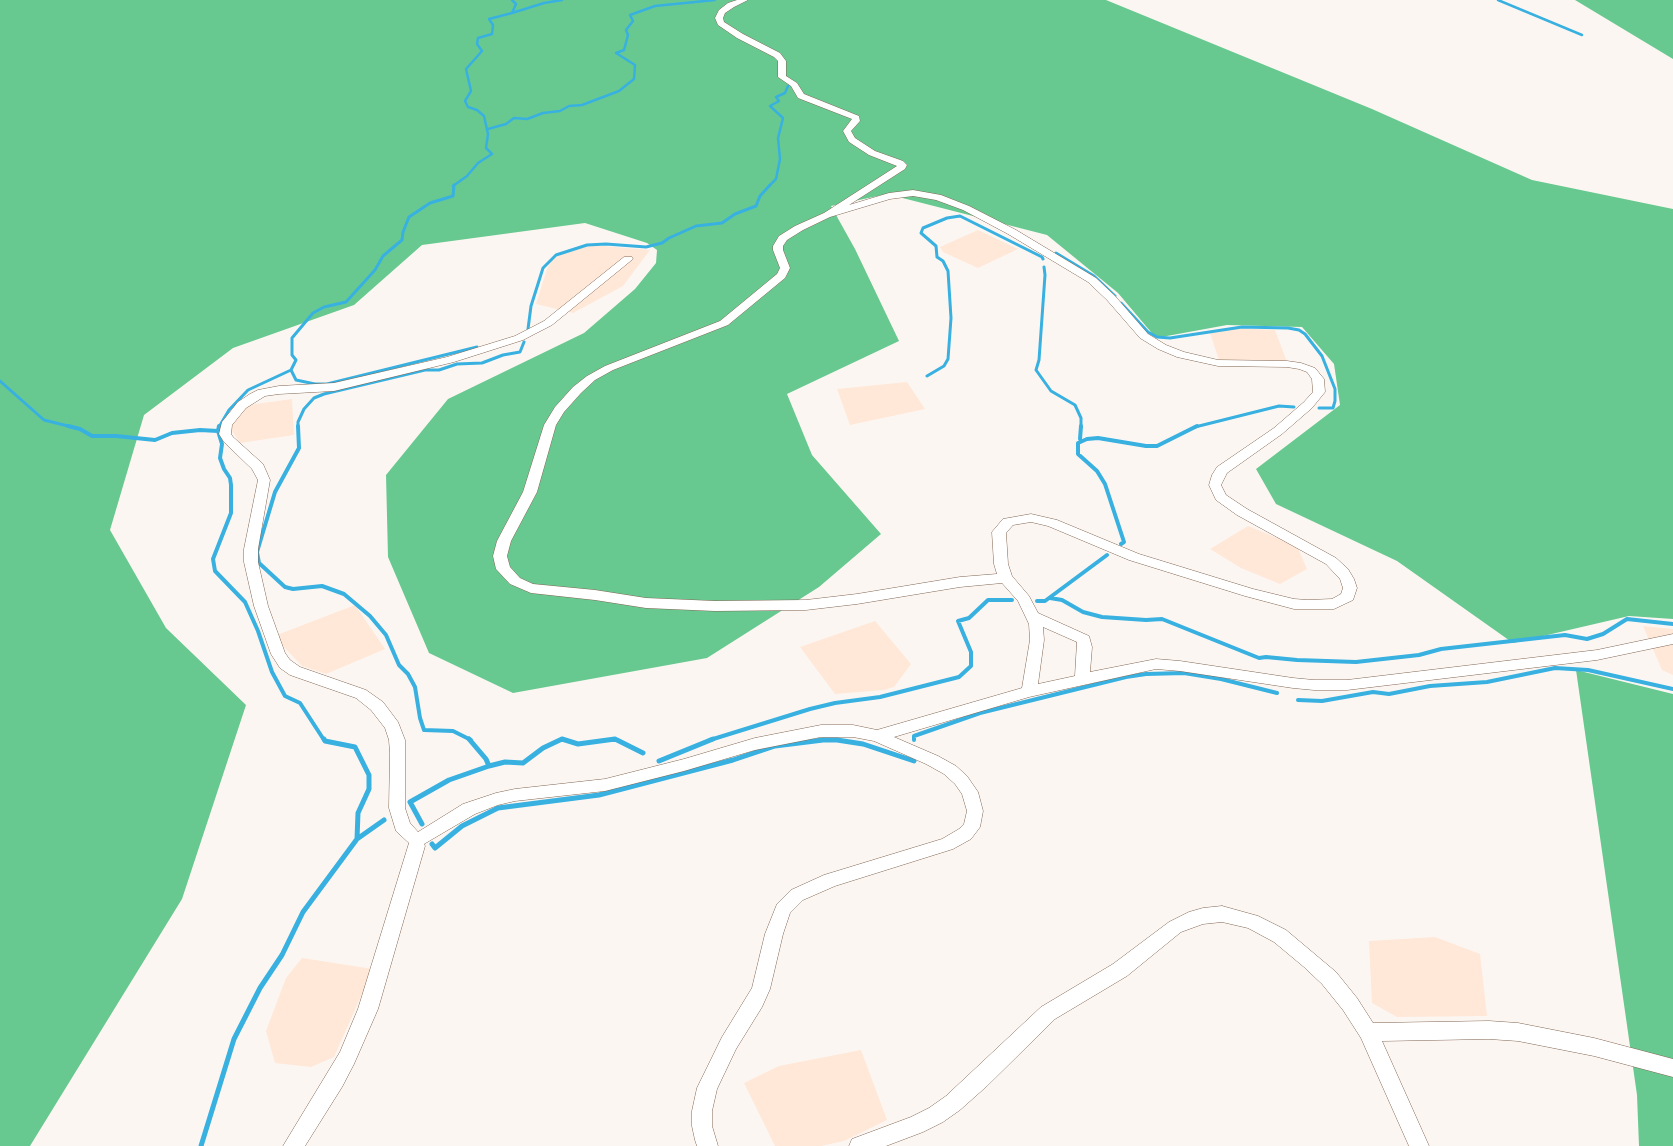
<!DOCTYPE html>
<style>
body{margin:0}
canvas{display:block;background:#fcf6f2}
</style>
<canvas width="1673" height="1146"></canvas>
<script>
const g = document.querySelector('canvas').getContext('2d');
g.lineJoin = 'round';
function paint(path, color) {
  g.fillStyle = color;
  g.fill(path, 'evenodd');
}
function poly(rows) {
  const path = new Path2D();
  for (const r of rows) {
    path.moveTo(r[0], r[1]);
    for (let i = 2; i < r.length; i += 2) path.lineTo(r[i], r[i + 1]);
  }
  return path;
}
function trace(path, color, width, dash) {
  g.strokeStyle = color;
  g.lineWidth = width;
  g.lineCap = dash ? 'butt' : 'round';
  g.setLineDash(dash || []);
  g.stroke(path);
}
paint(poly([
 [978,230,1018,249,978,268,943,252,940,247],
 [591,245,650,250,623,286,573,313,536,304,547,269,552,260,565,252],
 [1231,328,1275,330,1287,362,1219,360,1210,333],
 [907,382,925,409,850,425,837,389],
 [292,399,294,435,240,443,231,429,232,423,248,405],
 [1248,526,1297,546,1307,569,1280,584,1241,568,1210,549],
 [355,605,385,649,326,674,302,666,282,645,277,635],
 [875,621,911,664,894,687,884,690,835,694,800,647],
 [1643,626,1673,629,1673,675,1662,670],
 [1435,937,1480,954,1487,1016,1397,1017,1372,1003,1369,941],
 [302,958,373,969,334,1057,311,1067,275,1063,266,1031,286,978],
 [861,1050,887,1120,844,1141,821,1146,775,1146,744,1083,779,1066]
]), '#ffe8d8');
paint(poly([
 [0,0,1106,0,1372,109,1532,180,1673,209,1673,619,1629,616,1513,643,1397,561,1276,504,1256,469,1340,405,1334,364,1302,327,1227,325,1156,338,1118,293,1047,235,887,194,831,206,855,249,899,341,787,394,812,455,881,534,819,587,707,658,513,693,429,653,388,557,386,475,448,399,584,333,635,289,656,263,657,250,647,243,585,223,422,245,354,305,233,348,144,415,110,530,166,628,246,705,182,899,30,1146,0,1146],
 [1575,0,1673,0,1673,59],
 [1576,670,1673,694,1673,1146,1639,1146,1637,1095]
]), '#68c990');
trace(poly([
 [1498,0,1582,35],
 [512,13,544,3,562,0],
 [488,129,506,124,514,118,527,119,543,113,560,111,569,106,582,105,619,91,634,79,635,65,616,53,624,50,628,35,626,30,633,21,630,15,655,6,715,0],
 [453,186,467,176,478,163,492,154,486,148,488,134,484,116,477,110,468,107,465,101,471,91,466,69,482,51,477,44,478,38,492,34,493,25,489,19,512,13,516,4,512,0],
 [769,186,776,179,780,159,778,138,783,118,770,106,779,101,776,97,785,93,788,86]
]), '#38b1e1', 2.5);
trace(poly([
 [1056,253,1094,276,1115,296],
 [1044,267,1045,275,1039,360,1036,370,1051,391,1075,405,1081,418,1081,427],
 [1121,303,1148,332,1157,337,1170,338,1242,327,1288,328,1299,330,1305,334,1322,356,1335,389,1335,401,1333,408,1319,408],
 [528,329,531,306,543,268,556,255,587,245,606,244,646,247,662,243,669,238,696,226,722,223,735,214,756,206,760,196,770,185],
 [291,370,296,380,315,384,327,384,477,347],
 [927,376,944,366,948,359,951,318,948,271,943,261,937,257,936,246,921,233,923,228,947,218,960,216,1042,257,1043,259],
 [0,381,44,420,72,427],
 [219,427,229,410,248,390,291,370,296,360,292,355,292,338,313,313,324,307,346,302,375,270,383,256,402,240,403,232,409,217,430,203,453,196,454,185],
 [298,427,298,422,304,409,314,398,324,394,425,370,439,370,457,364,482,363,503,355,520,352,524,342],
 [1195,427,1279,406,1294,407]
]), '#38b1e1', 3);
trace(poly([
 [68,426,80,429,92,436,116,436,155,440,172,433,200,430,218,431],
 [219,426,218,431,222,444,220,458,224,469,230,478,231,485,231,513,213,559,215,571,245,602,258,631,272,672,285,696,300,703,324,740],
 [298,426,299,448,275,492,257,552,259,563,285,587,293,589,322,586,344,594,370,616,386,635,399,665,408,674,415,687,420,718,424,730,453,731,471,740],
 [1080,439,1081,426],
 [1121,544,1124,542,1105,484,1097,471,1078,454,1078,443,1087,439,1098,438,1146,446,1157,446,1197,426],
 [1050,598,1062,600,1083,612,1102,617,1146,620,1162,619,1259,658,1266,657,1297,660,1356,662,1419,655,1441,649,1565,635,1587,639,1603,634,1627,619,1673,624],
 [1037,601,1045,601,1107,555],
 [1298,700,1322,701,1373,692,1389,694,1430,686,1487,682,1555,668,1588,670,1673,689],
 [560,740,565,740],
 [607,740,617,740],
 [710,740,810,709,835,703,880,697,959,677,971,666,971,652,958,621,969,618,988,600,1012,600],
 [823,740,837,740],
 [914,740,914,736,980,713,1126,677,1146,674,1184,673,1221,679,1277,693]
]), '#38b1e1', 4);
trace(poly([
 [324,739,325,741,355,747,369,775,369,789,358,813,357,839],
 [469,739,486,759,489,766],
 [562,739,578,744,615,739],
 [615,739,643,753],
 [659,761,713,739],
 [422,824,410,802,449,780,489,766,505,762,523,763,543,748,562,739],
 [432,844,435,848,462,826,498,808,599,795,733,760,775,746,823,740,837,740,863,744,914,761],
 [201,1146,234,1039,260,988,282,955,303,912,357,839,384,820]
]), '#38b1e1', 5);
const street = poly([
 [737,0,748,0,734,7,725,13,723,18,724,22,743,34,780,53,786,61,786,76,797,83,804,94,859,116,860,121,851,131,855,138,875,151,903,161,907,165,905,169,849,205,889,193,913,190,941,195,969,206,1016,230,1096,278,1115,296,1148,334,1166,345,1184,352,1218,360,1287,361,1301,363,1315,368,1324,379,1325,392,1312,408,1282,434,1227,473,1221,485,1226,495,1247,509,1336,558,1348,569,1354,579,1357,588,1353,600,1334,609,1294,609,1245,596,1129,560,1048,526,1031,522,1013,525,1006,533,1008,564,1012,576,1029,596,1038,613,1089,636,1092,647,1090,672,1156,659,1180,661,1293,678,1314,680,1347,680,1597,650,1673,634,1673,644,1597,660,1347,690,1314,690,1293,688,1180,671,1156,669,1029,697,894,737,938,756,956,766,967,776,978,792,983,811,980,827,971,839,953,849,835,886,803,900,790,913,783,934,770,989,762,1007,736,1049,717,1089,712,1111,712,1126,718,1146,697,1146,695,1140,692,1126,692,1111,697,1088,722,1037,752,988,765,934,777,904,791,890,824,875,942,839,959,829,964,824,967,811,962,794,955,784,944,774,926,764,874,741,853,737,821,737,755,750,684,771,605,791,515,801,498,805,475,814,424,844,425,846,378,1009,354,1064,342,1087,305,1146,283,1146,340,1052,358,1009,409,843,396,831,389,808,390,753,389,740,385,728,371,710,356,698,290,675,280,668,271,654,254,606,244,562,244,549,258,480,252,469,224,442,219,434,222,422,238,402,250,394,258,390,279,386,334,383,447,357,515,336,544,321,624,257,632,257,633,259,552,325,523,340,454,362,334,391,279,394,265,396,246,408,232,425,231,434,233,437,263,464,270,480,258,549,258,562,268,606,285,653,290,660,300,667,366,690,383,702,398,722,405,740,405,808,410,823,418,832,463,804,496,793,515,789,605,779,684,759,755,738,821,725,853,725,877,730,1022,688,1030,640,1029,624,1018,601,1002,583,960,587,857,604,806,610,715,611,646,608,595,600,531,593,510,584,496,569,493,556,497,541,523,492,544,425,555,407,573,387,587,376,605,366,720,321,777,274,780,268,773,250,773,246,779,236,795,226,824,213,897,166,869,155,849,142,843,131,852,119,798,98,791,86,778,77,778,61,774,57,737,38,718,25,715,18,719,10,728,3,737,0],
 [913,196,936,200,963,210,1008,234,1088,282,1107,300,1140,338,1158,349,1177,357,1218,366,1287,367,1299,369,1307,372,1312,379,1313,392,1304,402,1274,428,1217,467,1212,475,1209,485,1216,500,1237,515,1326,564,1340,579,1343,588,1341,594,1332,599,1308,600,1294,599,1253,589,1139,554,1057,520,1031,514,1003,519,992,532,994,564,997,574,960,577,857,594,806,600,715,601,646,598,595,590,533,584,520,578,510,567,507,556,511,541,537,492,556,425,564,412,581,393,595,380,613,370,728,325,785,278,790,268,783,250,783,246,787,240,803,230,830,217,890,199,913,196],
 [1043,627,1077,642,1075,676,1038,684,1044,640,1043,627],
 [1222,906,1258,916,1286,930,1336,972,1357,998,1373,1023,1489,1021,1518,1023,1594,1038,1673,1059,1673,1077,1594,1056,1518,1041,1489,1039,1382,1041,1429,1146,1409,1146,1361,1038,1343,1010,1322,984,1304,967,1274,942,1248,928,1222,922,1203,924,1181,932,1127,976,1055,1019,987,1086,960,1110,943,1122,923,1132,886,1146,849,1146,852,1139,911,1117,929,1108,946,1096,1041,1007,1113,964,1169,922,1189,912,1203,908,1222,906]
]);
trace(street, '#816754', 1);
paint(street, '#fff');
</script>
